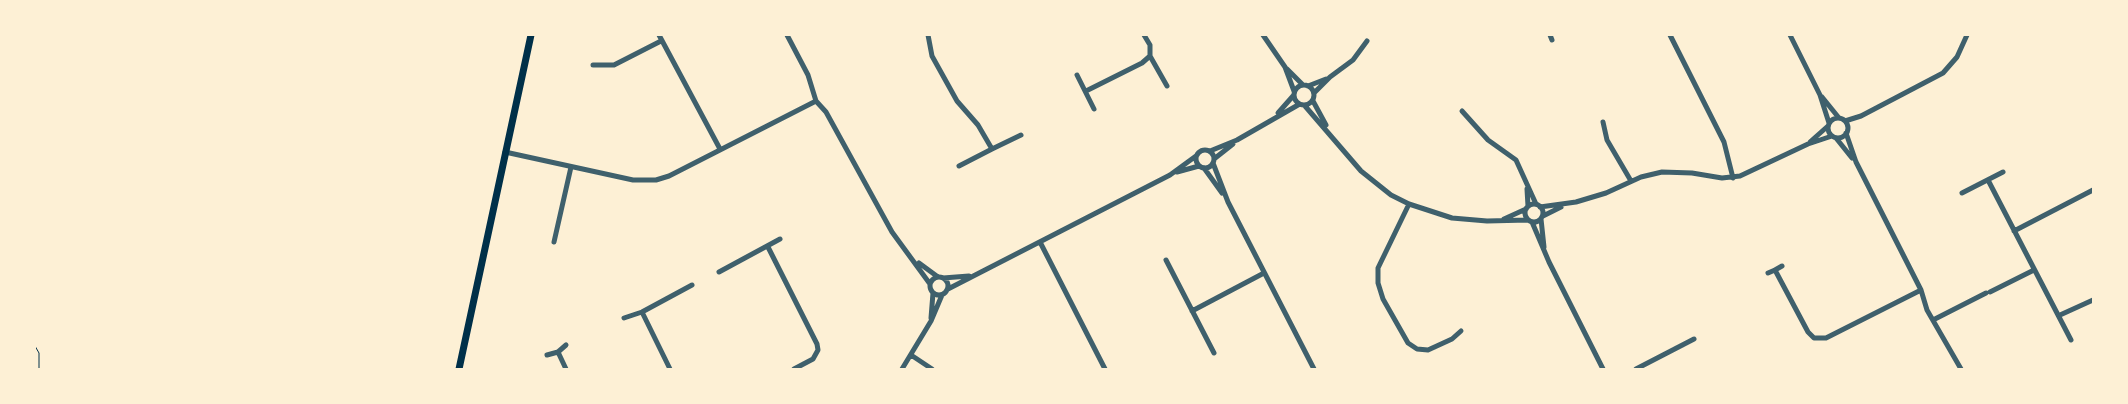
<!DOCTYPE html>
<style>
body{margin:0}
#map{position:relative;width:2128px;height:404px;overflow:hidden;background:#fdf0d5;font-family:Commissioner,sans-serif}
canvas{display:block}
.frame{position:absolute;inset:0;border:36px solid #fdf0d5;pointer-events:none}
</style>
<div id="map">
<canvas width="2128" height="404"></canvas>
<div class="frame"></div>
</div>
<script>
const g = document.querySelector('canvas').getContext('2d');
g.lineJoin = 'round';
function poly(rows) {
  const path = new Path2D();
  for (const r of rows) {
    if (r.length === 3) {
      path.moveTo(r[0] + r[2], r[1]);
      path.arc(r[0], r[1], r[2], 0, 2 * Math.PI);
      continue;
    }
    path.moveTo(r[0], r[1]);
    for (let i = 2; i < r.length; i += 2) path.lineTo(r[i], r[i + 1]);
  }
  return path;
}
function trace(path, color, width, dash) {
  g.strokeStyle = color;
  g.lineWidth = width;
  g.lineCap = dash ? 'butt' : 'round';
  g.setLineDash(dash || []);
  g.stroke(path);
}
trace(poly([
 [35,346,39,353,39,369]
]), '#003049', 1);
trace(poly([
 [659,35,720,149],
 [787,35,808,75,816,101,826,112,892,232,930,284],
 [928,35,932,56,957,101,978,125,992,149,1021,135],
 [1144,35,1150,45,1150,56,1167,86],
 [1263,35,1285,67,1294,91],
 [1550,35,1552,40],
 [1670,35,1724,142,1733,178],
 [1790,35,1820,95,1829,123],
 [593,65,614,65,661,41],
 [1287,69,1303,85],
 [1077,75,1094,109],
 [1304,95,10],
 [1308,86,1326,79],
 [1086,91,1142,63,1150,56],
 [1314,93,1330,77,1353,60,1367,41],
 [1822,97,1839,118],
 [1313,101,1326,125],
 [1305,106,1361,171,1391,195,1409,204,1452,218,1487,221,1528,220],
 [1462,111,1488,140,1516,160,1536,204],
 [1278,113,1293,96],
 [1838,128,10],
 [1845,121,1861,116,1943,73,1957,57,1967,35],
 [1603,122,1607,140,1631,181],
 [1846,133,1856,162,1921,290,1927,310,1961,369],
 [1836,138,1852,158],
 [1810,142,1828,126],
 [1205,159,9],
 [1210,151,1237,140,1298,105],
 [505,152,633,180,656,180,669,176,816,101],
 [1214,159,1233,144],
 [1213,163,1228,202,1314,369],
 [959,166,992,149],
 [1204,168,1222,193],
 [1177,172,1199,166],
 [1988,180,2071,340],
 [1527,189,1528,206],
 [1962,193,2003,172],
 [1534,213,9],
 [1409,204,1378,268,1378,283,1383,299,1408,343,1417,349,1428,350,1452,339,1461,331],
 [1540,207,1576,202,1606,193,1641,177,1662,172,1692,173,1722,178,1740,176,1808,144,1832,136],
 [1543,216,1561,207],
 [1504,219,1526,209],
 [1541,219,1544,247],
 [1532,222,1549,262,1603,369],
 [2014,231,2093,190],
 [554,242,571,167],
 [1040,242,1105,369],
 [768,247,817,344,818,350,813,359,794,369],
 [1166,260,1214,353],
 [919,263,938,277],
 [1782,266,1775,270,1808,332,1814,338,1826,338,1921,290],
 [719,272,780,239],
 [1768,273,1775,270],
 [939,286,9],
 [943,278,969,276],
 [948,289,1170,175,1196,156],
 [1990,292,2034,270],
 [1192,311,1264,273],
 [642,312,670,369],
 [2060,315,2093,300],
 [624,318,642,312,692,285],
 [931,318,933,293],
 [1933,320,1986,293],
 [558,352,566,369],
 [547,355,558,352,566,345],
 [911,355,932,369],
 [902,369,931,321,942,295],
 [1636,369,1694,339]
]), '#3f606c', 5);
trace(poly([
 [459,369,531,35]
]), '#003049', 7);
</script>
